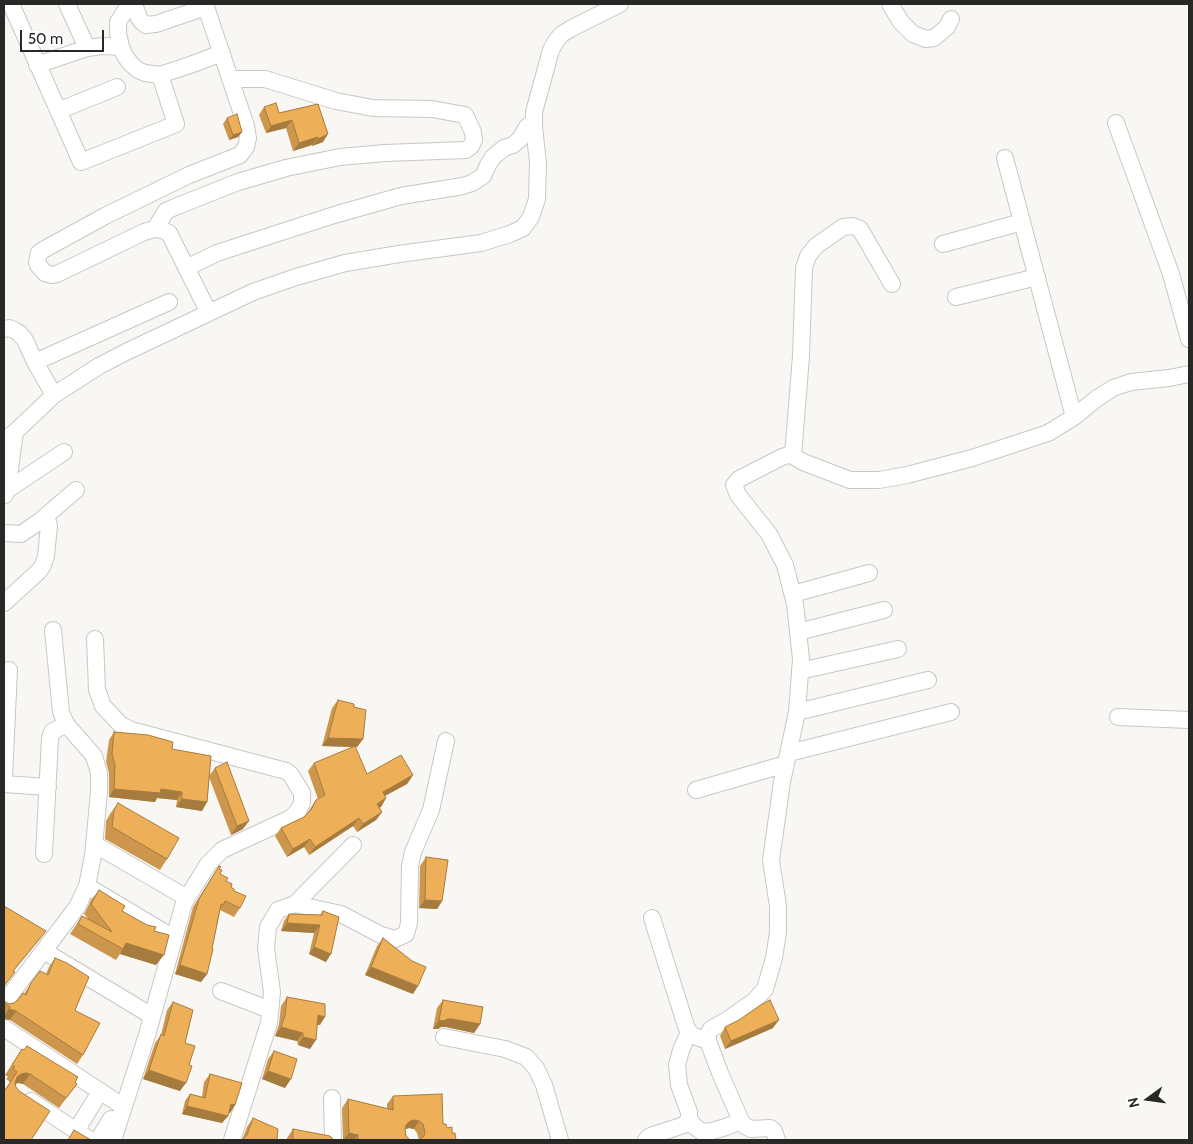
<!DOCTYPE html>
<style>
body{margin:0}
#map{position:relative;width:1193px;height:1144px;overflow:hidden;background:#f9f7f4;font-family:Cabin,sans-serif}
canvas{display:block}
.frame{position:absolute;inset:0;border:5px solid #282827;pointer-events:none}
.north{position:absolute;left:1123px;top:1074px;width:50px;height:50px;-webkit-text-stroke:4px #fff;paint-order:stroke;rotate:256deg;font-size:14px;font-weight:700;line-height:20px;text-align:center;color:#282827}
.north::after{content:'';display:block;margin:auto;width:18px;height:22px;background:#282827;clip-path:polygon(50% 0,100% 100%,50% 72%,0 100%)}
.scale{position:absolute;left:20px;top:30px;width:84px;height:22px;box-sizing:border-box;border:2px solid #282827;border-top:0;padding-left:6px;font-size:15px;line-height:18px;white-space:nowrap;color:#282827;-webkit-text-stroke:4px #fff;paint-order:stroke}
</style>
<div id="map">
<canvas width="1193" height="1144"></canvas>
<div class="frame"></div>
<div class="north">N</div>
<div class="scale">50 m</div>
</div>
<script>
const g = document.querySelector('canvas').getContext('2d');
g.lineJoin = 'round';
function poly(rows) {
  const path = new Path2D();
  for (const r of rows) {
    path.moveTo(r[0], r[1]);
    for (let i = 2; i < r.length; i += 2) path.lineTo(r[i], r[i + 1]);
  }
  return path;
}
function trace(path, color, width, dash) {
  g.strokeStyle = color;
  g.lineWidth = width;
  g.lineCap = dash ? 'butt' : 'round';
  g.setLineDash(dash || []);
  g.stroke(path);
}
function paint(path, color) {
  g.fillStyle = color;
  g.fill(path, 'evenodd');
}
const minor = poly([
 [11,4,81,162,176,124,160,75],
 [67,4,87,48],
 [131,4,127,8,118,22,118,33,121,47,125,56,131,64,138,70,145,73,160,75,190,65,222,53],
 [134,4,139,18,142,22,146,25,156,24,206,7],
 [205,4,246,126,248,138,246,147,240,155,189,175,105,216,43,250,39,253,37,262,38,265,45,273,52,275,57,274,144,232,155,229,163,230,169,233,209,313],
 [890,4,901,22,913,34,926,39,934,38,947,27,951,19],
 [37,65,87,48,103,46,121,47],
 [58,111,117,87],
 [1116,123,1171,274,1189,339],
 [1005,158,1074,417],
 [155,229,166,211,175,207,238,182,286,168,340,157,385,153,466,150,471,146,474,140,473,132,465,115,432,109,373,108,336,101,265,79,230,79],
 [943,244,1022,222],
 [186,268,217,253,334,215,401,196,463,186,472,183,483,176,488,165,493,157,504,148,513,145,520,139,527,127,534,122],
 [956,297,1037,277],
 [4,329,9,328,14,330,19,333,25,340,35,362,54,395,15,432,4,440],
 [35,362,169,302],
 [54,395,99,366,126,352,253,292,296,277,345,263,399,254,481,243,510,234,523,228,531,217,537,199,538,163,534,127,534,112,551,50,556,41,562,34,572,28,620,4],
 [793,456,801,356,804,268,808,256,816,246,843,227,853,226,860,229,892,284],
 [7,490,64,452],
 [5,495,7,490,15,432],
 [40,521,76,490],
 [4,533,21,534,43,519,48,522,49,526,46,556,43,565,39,571,4,603],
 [793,594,869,573],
 [798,632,884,610],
 [95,639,97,690,103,706,121,725,131,730,286,771,291,775,302,793,302,803,298,811,291,818,222,850,208,864,184,903,147,1035,113,1140],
 [800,671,898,649],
 [797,712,928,680],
 [1118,717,1189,720],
 [789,753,951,712],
 [4,777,9,670],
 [4,784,48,787],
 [696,790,786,764],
 [94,844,187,898],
 [44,854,50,738,52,732,66,724],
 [87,886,174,938],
 [295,904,353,845],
 [652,918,686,1026,689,1032,694,1036,708,1041],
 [44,951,152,1016],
 [221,991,270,1010],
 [4,1003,77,907,87,886,93,856,99,792,99,773,94,756,66,724,61,712,53,630],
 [4,1028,124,1107],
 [444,1037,505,1049,526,1057,536,1068,544,1085,560,1140],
 [332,1098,333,1140],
 [31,1101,90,1140],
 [689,1119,694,1126,702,1132,712,1131,726,1127,741,1121],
 [76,1131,95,1100],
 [98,1140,111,1119],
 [232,1140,269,1023,272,992,266,948,268,927,278,910,295,904,341,914,381,935,395,939,406,934,409,923,410,866,413,852,431,810,446,741],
 [646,1140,649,1137,653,1135,684,1125,689,1119,689,1112,679,1085,677,1065,681,1050,689,1032],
 [777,1140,774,1131,770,1128,751,1129,745,1126,741,1121,720,1073,708,1041,708,1034,711,1029,727,1020,754,1001,765,989,774,958,778,932,778,906,771,860,782,782,797,712,801,659,795,604,785,565,769,534,738,495,734,485,739,479,782,457,788,455,793,456,803,462,850,480,879,480,907,475,972,458,1048,433,1074,417,1096,399,1113,388,1131,382,1169,378,1189,374]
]);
trace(minor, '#c8c7c4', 18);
trace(minor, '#fff', 16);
paint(poly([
 [318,104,323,142,312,146,312,145,293,151,286,128,266,133,259,115,264,107,279,113],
 [227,118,242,132,238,137,229,140,223,124],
 [338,700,354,707,363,739,357,747,355,747,367,774,413,775,407,784,385,796,386,798,381,807,379,807,382,812,376,820,357,832,353,826,309,855,304,847,287,857,275,836,281,828,304,817,308,812,316,800,318,799,308,771,314,763,353,747,322,746,332,708],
 [114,732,172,749,209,776,215,768,243,829,231,835,209,777,207,802,202,811,176,807,177,800,157,798,155,802,109,797,109,773,106,762,109,740],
 [118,803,167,859,160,870,105,839,106,821,110,814],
 [426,857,442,901,437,909,419,908,420,866],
 [219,866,220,874,234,891,240,908,234,917,220,910,207,974,201,982,175,974,193,907],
 [99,890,122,911,154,931,156,965,120,954,116,960,70,934,82,916,88,919,84,914,91,900],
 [323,911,326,962,309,954,314,933,281,931,284,921,289,914,320,915],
 [383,938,413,994,365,975,377,946],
 [55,958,75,1010,83,1055,77,1064,10,1020,4,1019,4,1001,9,1004,14,1003,18,1000,24,994,31,983,46,974,49,967],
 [287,997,320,1025,317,1025,310,1049,298,1045,297,1041,275,1036,279,1024,281,1006],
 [443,1000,480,1024,474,1033,446,1027,441,1027,438,1029,433,1029,437,1008],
 [173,1002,185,1043,180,1091,143,1079,155,1043,161,1035,167,1010],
 [725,1027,773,1028,725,1049,720,1036],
 [22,1049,77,1084,59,1108,23,1084,19,1083,15,1084,31,1140,4,1140,4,1091,10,1082,6,1079,8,1077,5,1075],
 [274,1051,285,1088,262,1079,268,1059],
 [210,1074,235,1105,230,1113,229,1112,228,1116,222,1123,182,1114,185,1101,190,1094,202,1097,204,1082],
 [393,1096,443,1124,452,1133,419,1140,417,1133,414,1129,409,1128,405,1129,406,1136,410,1140,343,1140,342,1108,348,1099,387,1109,387,1104],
 [253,1118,277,1140,242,1140,247,1127],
 [293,1129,334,1140,287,1140,287,1138]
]), '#cc974d');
paint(poly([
 [292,120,286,128,266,133,271,126],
 [242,132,238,137,229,140,233,135],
 [328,134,323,142,312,146,318,139],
 [318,137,312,145,293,151,299,143],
 [328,738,363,739,357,747,322,746],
 [413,775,407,784,377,800,383,792],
 [114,789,161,789,182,792,177,800,157,798,155,802,109,797],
 [386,798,381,807,371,812,377,804],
 [182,799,207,802,202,811,176,807],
 [382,812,376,820,357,832,363,824],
 [359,818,353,826,309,855,315,847],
 [249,821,243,829,231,835,237,826],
 [310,839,304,847,287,857,293,849],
 [425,900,442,901,437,909,419,908],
 [287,923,320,925,314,933,281,931],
 [46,931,39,940,6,980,13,971],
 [126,943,164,955,156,965,120,954],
 [314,947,331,954,326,962,309,954],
 [180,965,207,974,201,982,175,974],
 [371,967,418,986,413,994,365,975],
 [9,1009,16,1011,10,1020,4,1019,4,1016],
 [318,1015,325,1017,320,1025,312,1023],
 [452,1019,480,1024,474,1033,446,1027,441,1027,438,1029,433,1029,439,1020],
 [779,1020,773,1028,725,1049,731,1041],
 [281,1027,303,1033,297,1041,275,1036],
 [303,1037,316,1040,310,1049,298,1045],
 [149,1070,186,1083,180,1091,143,1079],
 [268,1071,291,1079,285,1088,262,1079],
 [26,1073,30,1074,23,1084,19,1083,14,1084,17,1077,21,1074],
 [231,1104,235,1105,230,1113,225,1111],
 [187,1106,228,1116,222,1123,182,1114],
 [415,1120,419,1121,414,1129,409,1128,404,1130,406,1125,410,1121],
 [349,1133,358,1135,354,1140,343,1140]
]), '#a67b3e');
const building = poly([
 [276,103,279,113,318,104,328,134,318,139,318,137,299,143,292,120,271,126,264,107,276,103],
 [237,114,242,132,233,135,227,118,237,114],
 [338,700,354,704,354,707,366,710,363,739,328,738,338,700],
 [114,732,148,735,173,742,172,749,211,756,207,802,182,799,182,792,161,789,160,793,114,789,115,765,112,754,114,732],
 [355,746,367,774,401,755,413,775,383,792,386,798,377,804,382,812,363,824,359,818,315,847,310,839,293,849,281,828,304,817,311,810,316,800,325,795,314,763,355,746],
 [227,762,249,821,237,826,215,768,227,762],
 [118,803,179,838,167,859,112,827,114,810,118,803],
 [426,857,448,860,442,901,425,900,426,857],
 [219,866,221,867,219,869,222,870,220,874,228,878,226,881,232,884,231,887,234,889,234,891,246,896,240,908,225,901,223,905,221,904,212,949,213,949,207,974,180,965,199,899,219,866],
 [99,890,125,906,122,911,147,925,156,927,154,931,169,935,164,955,126,943,123,949,78,924,82,916,112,932,91,904,99,890],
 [4,906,46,931,13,971,15,972,4,986,4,906],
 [323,911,339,917,331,954,314,947,320,925,287,923,289,914,322,915,323,911],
 [383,938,412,961,426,967,418,986,371,967,383,938],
 [55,958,67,963,89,977,75,1010,76,1011,100,1023,83,1055,16,1011,9,1009,10,1007,4,1003,4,1001,9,1004,14,1003,18,1000,23,993,26,995,31,983,40,971,48,975,55,958],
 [287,997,325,1004,325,1017,318,1015,316,1040,303,1037,303,1033,281,1027,285,1016,287,997],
 [443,1000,483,1007,480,1024,452,1019,447,1019,444,1021,439,1020,443,1000],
 [770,1000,779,1020,731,1041,725,1027,739,1020,762,1004,770,1000],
 [173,1002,193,1010,185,1043,195,1046,189,1065,192,1066,186,1083,149,1070,161,1034,164,1036,173,1002],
 [27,1046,78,1077,75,1082,77,1084,66,1098,30,1074,26,1073,21,1074,17,1077,15,1083,16,1087,19,1091,50,1111,31,1140,5,1140,4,1139,4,1092,17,1072,13,1069,15,1067,12,1065,22,1049,24,1050,27,1046],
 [274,1051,297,1059,291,1079,268,1071,274,1051],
 [210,1074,242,1083,235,1105,231,1104,228,1116,187,1106,190,1094,205,1098,210,1074],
 [442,1094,443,1124,446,1124,447,1128,452,1127,452,1133,455,1133,456,1140,419,1140,424,1136,425,1132,423,1124,419,1121,415,1120,410,1121,406,1125,405,1129,406,1136,410,1140,358,1140,358,1135,349,1133,348,1099,393,1110,393,1096,442,1094],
 [253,1118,278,1129,277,1140,242,1140,247,1135,253,1118],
 [293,1129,330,1136,334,1140,293,1140,293,1129],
 [74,1130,91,1140,92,1140,68,1140,74,1130]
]);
paint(building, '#edb059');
trace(building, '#a67b3e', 1);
</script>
